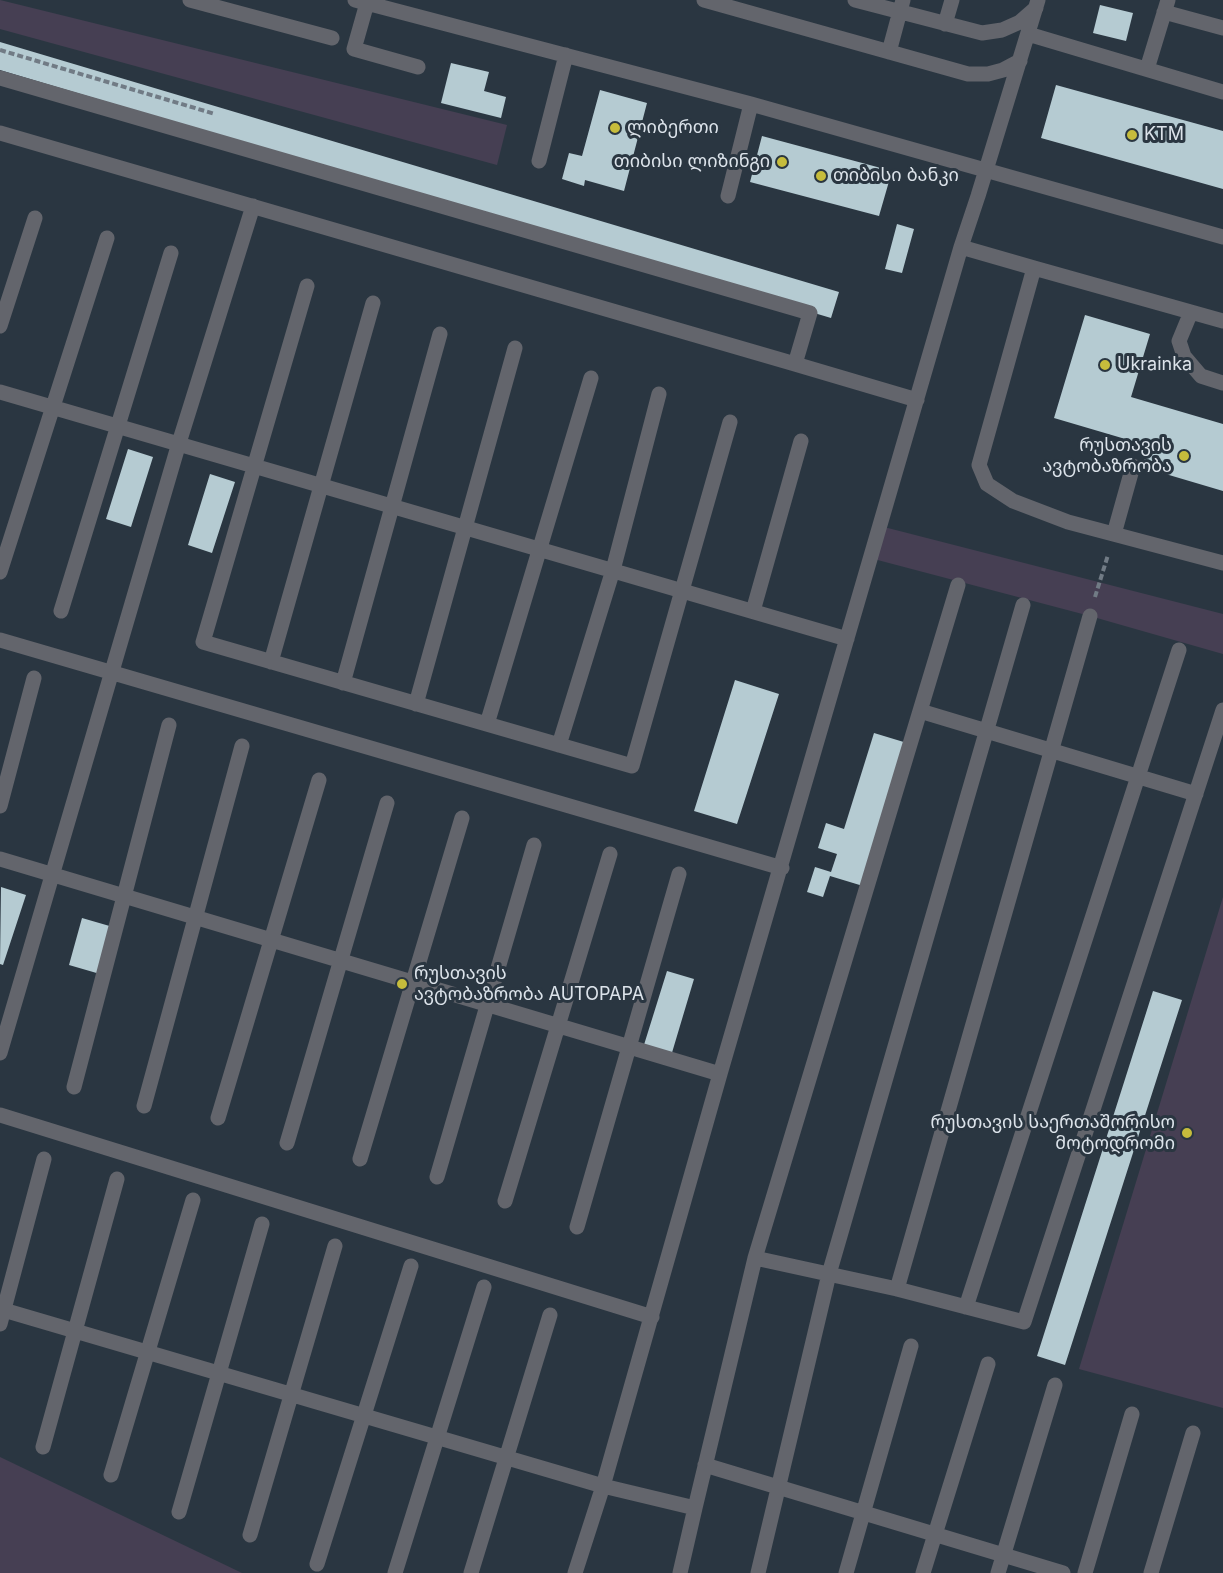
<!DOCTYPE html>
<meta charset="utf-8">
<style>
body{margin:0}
canvas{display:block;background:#2a3641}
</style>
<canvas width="1223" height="1573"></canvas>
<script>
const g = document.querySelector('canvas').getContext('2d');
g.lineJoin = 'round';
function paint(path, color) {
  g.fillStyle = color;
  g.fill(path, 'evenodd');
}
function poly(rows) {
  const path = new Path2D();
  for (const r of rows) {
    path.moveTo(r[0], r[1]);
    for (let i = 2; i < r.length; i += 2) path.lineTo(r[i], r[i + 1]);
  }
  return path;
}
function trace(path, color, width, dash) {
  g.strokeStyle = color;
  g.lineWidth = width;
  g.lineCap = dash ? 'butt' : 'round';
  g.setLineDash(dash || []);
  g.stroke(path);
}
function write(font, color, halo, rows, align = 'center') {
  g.font = font + ' Inter,"Noto Sans Georgian",sans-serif';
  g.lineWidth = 6;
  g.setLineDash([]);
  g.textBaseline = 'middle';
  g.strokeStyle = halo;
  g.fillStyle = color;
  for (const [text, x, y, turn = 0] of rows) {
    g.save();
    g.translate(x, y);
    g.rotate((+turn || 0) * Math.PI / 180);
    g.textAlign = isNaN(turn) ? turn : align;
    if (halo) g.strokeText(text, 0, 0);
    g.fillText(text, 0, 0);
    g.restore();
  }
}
paint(poly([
 [0,0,507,125,497,165,0,29],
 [880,526,1223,614,1223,654,1090,616,870,558],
 [1223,897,1223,1408,1079,1369],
 [0,1457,242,1573,0,1573]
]), '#463f53');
paint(poly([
 [1100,5,1133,13,1126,41,1093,33],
 [0,42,839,292,831,318,0,70],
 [451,63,489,72,484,91,506,97,501,118,441,103],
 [1056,85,1223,131,1223,189,1041,138],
 [600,90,647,103,624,191,585,180,584,186,562,179,569,153,582,156],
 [762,136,892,171,879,216,750,182],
 [897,224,914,229,902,273,885,269],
 [1085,315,1150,334,1131,397,1223,424,1223,491,1142,467,1149,446,1054,418],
 [128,449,153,457,131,527,106,519],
 [210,474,235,482,212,553,188,545],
 [735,680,779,694,737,824,694,811],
 [874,733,907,743,863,886,830,876,823,897,807,892,815,867,831,872,837,854,818,848,826,823,844,829],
 [1,887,26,895,3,965,0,964],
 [82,918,113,927,100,974,69,965],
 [667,971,694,979,671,1056,643,1048],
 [1153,991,1182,1000,1065,1365,1037,1356]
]), '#b5cbd2');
trace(poly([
 [0,50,215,114],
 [1095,597,1108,555]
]), '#717b85', 4, [6, 3]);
trace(poly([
 [190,0,332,38],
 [355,0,751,104,1223,237],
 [704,0,968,74,988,74,1003,70,1020,61],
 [855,0,982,33,1002,30,1020,22,1036,8],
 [367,3,354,49,418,67],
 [1164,12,1223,28],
 [945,24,952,0],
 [1028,34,1223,92],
 [889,52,903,0],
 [1147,69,1168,0],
 [0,78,810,313,795,364,0,133],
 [539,161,566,55],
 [728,196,751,104],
 [961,247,1034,268,979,465,987,484,1013,501,1068,522,1223,563],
 [1034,268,1223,321],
 [307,286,203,642,632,766,730,422],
 [1191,312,1179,341,1184,356,1201,376,1223,383],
 [0,326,35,218],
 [795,364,917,400],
 [0,392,847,639],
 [1114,534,1133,466],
 [0,572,107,238],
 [61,611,171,253],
 [753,611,801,441],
 [0,640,782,868],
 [271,662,373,303],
 [343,683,440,334],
 [416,704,515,348],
 [920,711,1196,794],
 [487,724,591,378],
 [559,745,613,570,659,394],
 [0,806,34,678],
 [0,859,720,1074],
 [0,1053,179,443,253,206],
 [74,1087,169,725],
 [144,1106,242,746],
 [0,1115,652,1317],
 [218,1118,319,780],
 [287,1143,387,803],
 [360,1159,462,818],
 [437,1177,534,845],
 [505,1201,610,854],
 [577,1227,679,874],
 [755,1258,958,585],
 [897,1289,1090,616],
 [966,1307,1179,650],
 [0,1309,603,1486,695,1508,755,1258,897,1289,1024,1322,1223,710],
 [0,1324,44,1159],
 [43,1447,117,1179],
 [705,1465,1063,1573],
 [111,1475,193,1200],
 [179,1512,262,1224],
 [250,1535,335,1246],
 [317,1564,411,1266],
 [395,1573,484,1287],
 [471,1573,550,1315],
 [575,1573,603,1486,720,1074,961,247,978,196,1038,0],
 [680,1573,695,1508],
 [758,1573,829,1274,1023,605],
 [846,1573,911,1346],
 [923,1573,988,1364],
 [998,1573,1055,1385],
 [1085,1573,1132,1414],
 [1151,1573,1193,1433]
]), '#63656c', 15);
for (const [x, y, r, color] of [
 [615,128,6,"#c6bc3c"],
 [1132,135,6,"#c6bc3c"],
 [782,162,6,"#c6bc3c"],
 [821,176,6,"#c6bc3c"],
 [1105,365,6,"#c6bc3c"],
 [1184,456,6,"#c6bc3c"],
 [402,984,6,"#c6bc3c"],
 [1187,1133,6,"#c6bc3c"]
]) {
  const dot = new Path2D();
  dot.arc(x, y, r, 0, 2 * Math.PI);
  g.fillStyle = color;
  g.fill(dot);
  trace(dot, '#2a3641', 2);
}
write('18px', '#dce3ea', '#2a3641', [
 ["ლიბერთი",627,128],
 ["KTM",1144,135],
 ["თიბისი ლიზინგი",770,162,"right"],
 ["თიბისი ბანკი",833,176],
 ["Ukrainka",1117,365],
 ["რუსთავის",1172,446,"right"],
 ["ავტობაზრობა",1172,467,"right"],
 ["რუსთავის",414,974],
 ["ავტობაზრობა AUTOPAPA",414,995],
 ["რუსთავის საერთაშორისო",1175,1123,"right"],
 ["მოტოდრომი",1175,1144,"right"]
], 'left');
</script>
